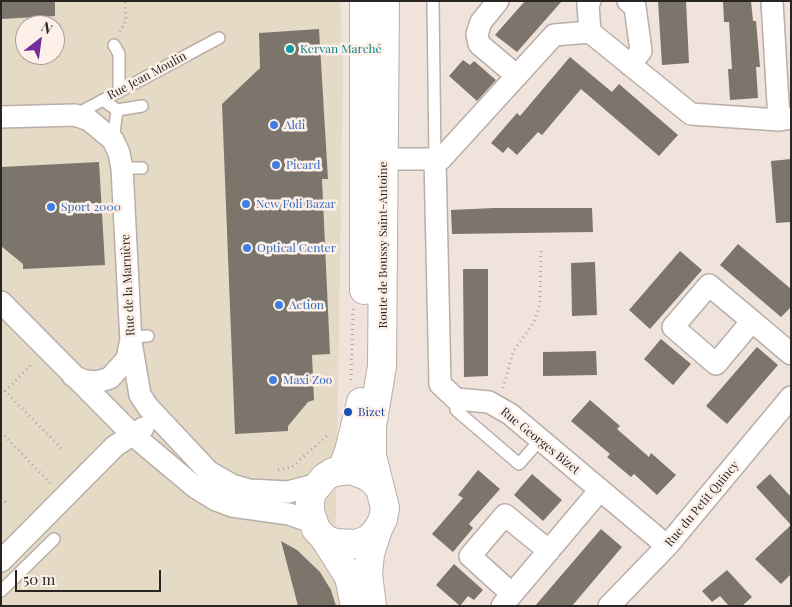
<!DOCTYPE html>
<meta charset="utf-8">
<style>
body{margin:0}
#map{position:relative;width:792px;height:607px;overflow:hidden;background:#efe3dc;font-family:"Playfair Display",serif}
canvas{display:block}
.frame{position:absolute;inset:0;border:2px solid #292522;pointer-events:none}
.north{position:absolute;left:15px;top:15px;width:50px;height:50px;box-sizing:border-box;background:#fcf0e9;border:1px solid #a89f99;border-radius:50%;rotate:30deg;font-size:14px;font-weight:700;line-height:20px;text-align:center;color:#292522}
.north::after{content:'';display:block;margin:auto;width:18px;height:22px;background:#742c9f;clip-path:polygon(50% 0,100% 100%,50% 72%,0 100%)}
.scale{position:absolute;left:15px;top:570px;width:146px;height:22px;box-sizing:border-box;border:2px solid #292522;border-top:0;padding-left:6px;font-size:15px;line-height:18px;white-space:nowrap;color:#292522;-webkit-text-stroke:4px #fcf0e9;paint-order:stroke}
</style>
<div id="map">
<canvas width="792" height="607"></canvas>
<div class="frame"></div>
<div class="north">N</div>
<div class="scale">50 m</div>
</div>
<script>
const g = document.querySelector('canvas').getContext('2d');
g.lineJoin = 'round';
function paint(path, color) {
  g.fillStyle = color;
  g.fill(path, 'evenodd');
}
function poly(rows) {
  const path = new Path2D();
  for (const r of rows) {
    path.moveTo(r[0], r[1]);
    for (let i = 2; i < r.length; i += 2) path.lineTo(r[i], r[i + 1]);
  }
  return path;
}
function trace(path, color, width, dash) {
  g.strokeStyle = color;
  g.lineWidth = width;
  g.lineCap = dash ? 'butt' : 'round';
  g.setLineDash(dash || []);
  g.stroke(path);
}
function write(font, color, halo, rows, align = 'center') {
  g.font = font + ' "Playfair Display",serif';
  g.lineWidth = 5;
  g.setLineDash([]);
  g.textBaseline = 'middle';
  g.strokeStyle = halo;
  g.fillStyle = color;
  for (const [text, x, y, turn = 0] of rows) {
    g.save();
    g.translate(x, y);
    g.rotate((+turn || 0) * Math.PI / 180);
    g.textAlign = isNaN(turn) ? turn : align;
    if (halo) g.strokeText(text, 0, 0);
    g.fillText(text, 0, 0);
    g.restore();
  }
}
paint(poly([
 [1,1,340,1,343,69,335,580,340,606,1,606],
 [25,25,55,25,55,55,25,55]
]), '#e5dac6');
paint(poly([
 [1,1,55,1,55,16,1,19],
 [525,1,562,1,517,52,495,35],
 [658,1,686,1,689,63,662,65],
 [723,1,751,1,753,21,756,21,760,67,756,67,758,98,730,100,728,69,732,69,729,22,724,22],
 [319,29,328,179,322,179,330,354,312,355,314,400,308,402,288,426,288,431,235,434,222,104,260,68,259,33],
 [570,57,612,92,619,84,678,135,659,156,581,89,542,135,538,132,517,155,508,147,503,153,491,143,517,113,520,116],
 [463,60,470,65,474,61,496,80,477,101,449,76],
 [791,159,791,222,776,223,771,161],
 [99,162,105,265,23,269,23,264,1,246,1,167],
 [494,208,592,208,593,232,452,234,451,210],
 [738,244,791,289,791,307,781,317,720,265],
 [680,251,702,270,650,329,629,310],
 [595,262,597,315,572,316,571,263],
 [463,269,488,269,488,376,464,377],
 [661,339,691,364,673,385,644,359],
 [757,347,778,365,727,424,706,406],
 [596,351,597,375,543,376,543,352],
 [590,400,620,426,617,429,649,457,651,453,676,475,657,495,634,474,631,477,607,457,610,454,571,421],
 [478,470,500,489,469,524,473,528,453,552,432,534,463,498,458,495],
 [532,474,562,500,543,521,514,495],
 [770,474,791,497,791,574,781,584,755,559,791,525,756,487],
 [601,529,622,547,572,606,535,606],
 [281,541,297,550,320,572,331,590,336,606,298,606],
 [454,564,483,590,474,600,468,596,460,606,436,585],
 [727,570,752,597,742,606,729,606,720,596,712,602,702,591]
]), '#7b756c');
const service = poly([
 [433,1,435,159],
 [114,45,119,54,119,91],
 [103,100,117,110,142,106],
 [75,115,219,38],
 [113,140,117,110],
 [122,168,142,168],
 [131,337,148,336],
 [456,399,456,410,519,464,540,440],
 [1,591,54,539]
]);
const minor = poly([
 [498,1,481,22,477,34,479,44,517,76],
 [590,1,588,5,590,32],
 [628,1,635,7,641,51,630,65],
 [772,1,779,120],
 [1,117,75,115,89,120,113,140,119,153,122,168,131,342,140,395,148,407,209,472,232,485,249,490,288,492,318,484],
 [384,159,441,159,554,35,590,32,691,114,779,120,791,118],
 [435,159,440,384,456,399,489,402,510,414,667,546],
 [1,302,133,435,195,487,216,500,232,506,289,514,312,522],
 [752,321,716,364,673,327,709,285,752,321,791,354],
 [73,376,85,381,97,382,110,378,127,359,130,344],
 [1,561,115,446,143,428],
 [512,594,470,556,505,515,549,551],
 [502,606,600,490],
 [609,606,667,546,791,397]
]);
const secondary = poly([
 [364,1,364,290],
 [342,470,349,451,361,402],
 [379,487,369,477,351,470,333,472,325,477,312,492,310,502,310,512,316,529,325,539,335,543,357,544,369,539,378,529,383,519,385,508,372,456,372,426,382,366,385,1],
 [325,539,349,577,355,606],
 [372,606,368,574,370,554,378,529]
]);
trace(service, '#b9aea8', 14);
trace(minor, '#b9aea8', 24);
trace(secondary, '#b9aea8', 30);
trace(poly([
 [120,32,126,20,125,1],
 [351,380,353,309],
 [1,387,62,449],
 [503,388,513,352,534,322,540,304,541,250],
 [5,391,33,363],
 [1,432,50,483],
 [278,470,292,467,329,434],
 [1,498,7,503]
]), '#b0a7a1', 3, [1, 4]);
trace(service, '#fff', 11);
trace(minor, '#fff', 21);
trace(secondary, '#fff', 28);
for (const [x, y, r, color] of [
 [290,49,5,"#0f9aa8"],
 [274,125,5,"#3f7fe0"],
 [276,165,5,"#3f7fe0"],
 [246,204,5,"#3f7fe0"],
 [51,207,5,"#3f7fe0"],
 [247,248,5,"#3f7fe0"],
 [279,305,5,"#3f7fe0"],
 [273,380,5,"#3f7fe0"],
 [348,412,5,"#1a4fb4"]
]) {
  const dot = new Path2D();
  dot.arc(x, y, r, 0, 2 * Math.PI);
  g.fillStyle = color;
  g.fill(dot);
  trace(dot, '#fcf0e9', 2);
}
write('12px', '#0d838f', '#fcf0e9', [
 ["Kervan Marché",300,49]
], 'left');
write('12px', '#292522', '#fcf0e9', [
 ["Rue Jean Moulin",147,76,-28],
 ["Route de Boussy Saint-Antoine",383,245,-90],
 ["Rue de la Marnière",128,285,-93],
 ["Rue Georges Bizet",540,441,39],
 ["Rue du Petit Quincy",702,504,-50]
]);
write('12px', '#366cbe', '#fcf0e9', [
 ["Aldi",284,125],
 ["Picard",286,165],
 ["New Foli Bazar",256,204],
 ["Sport 2000",61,207],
 ["Optical Center",257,248],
 ["Action",289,305],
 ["Maxi Zoo",283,380]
], 'left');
write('12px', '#164399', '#fcf0e9', [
 ["Bizet",358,412]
], 'left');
</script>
